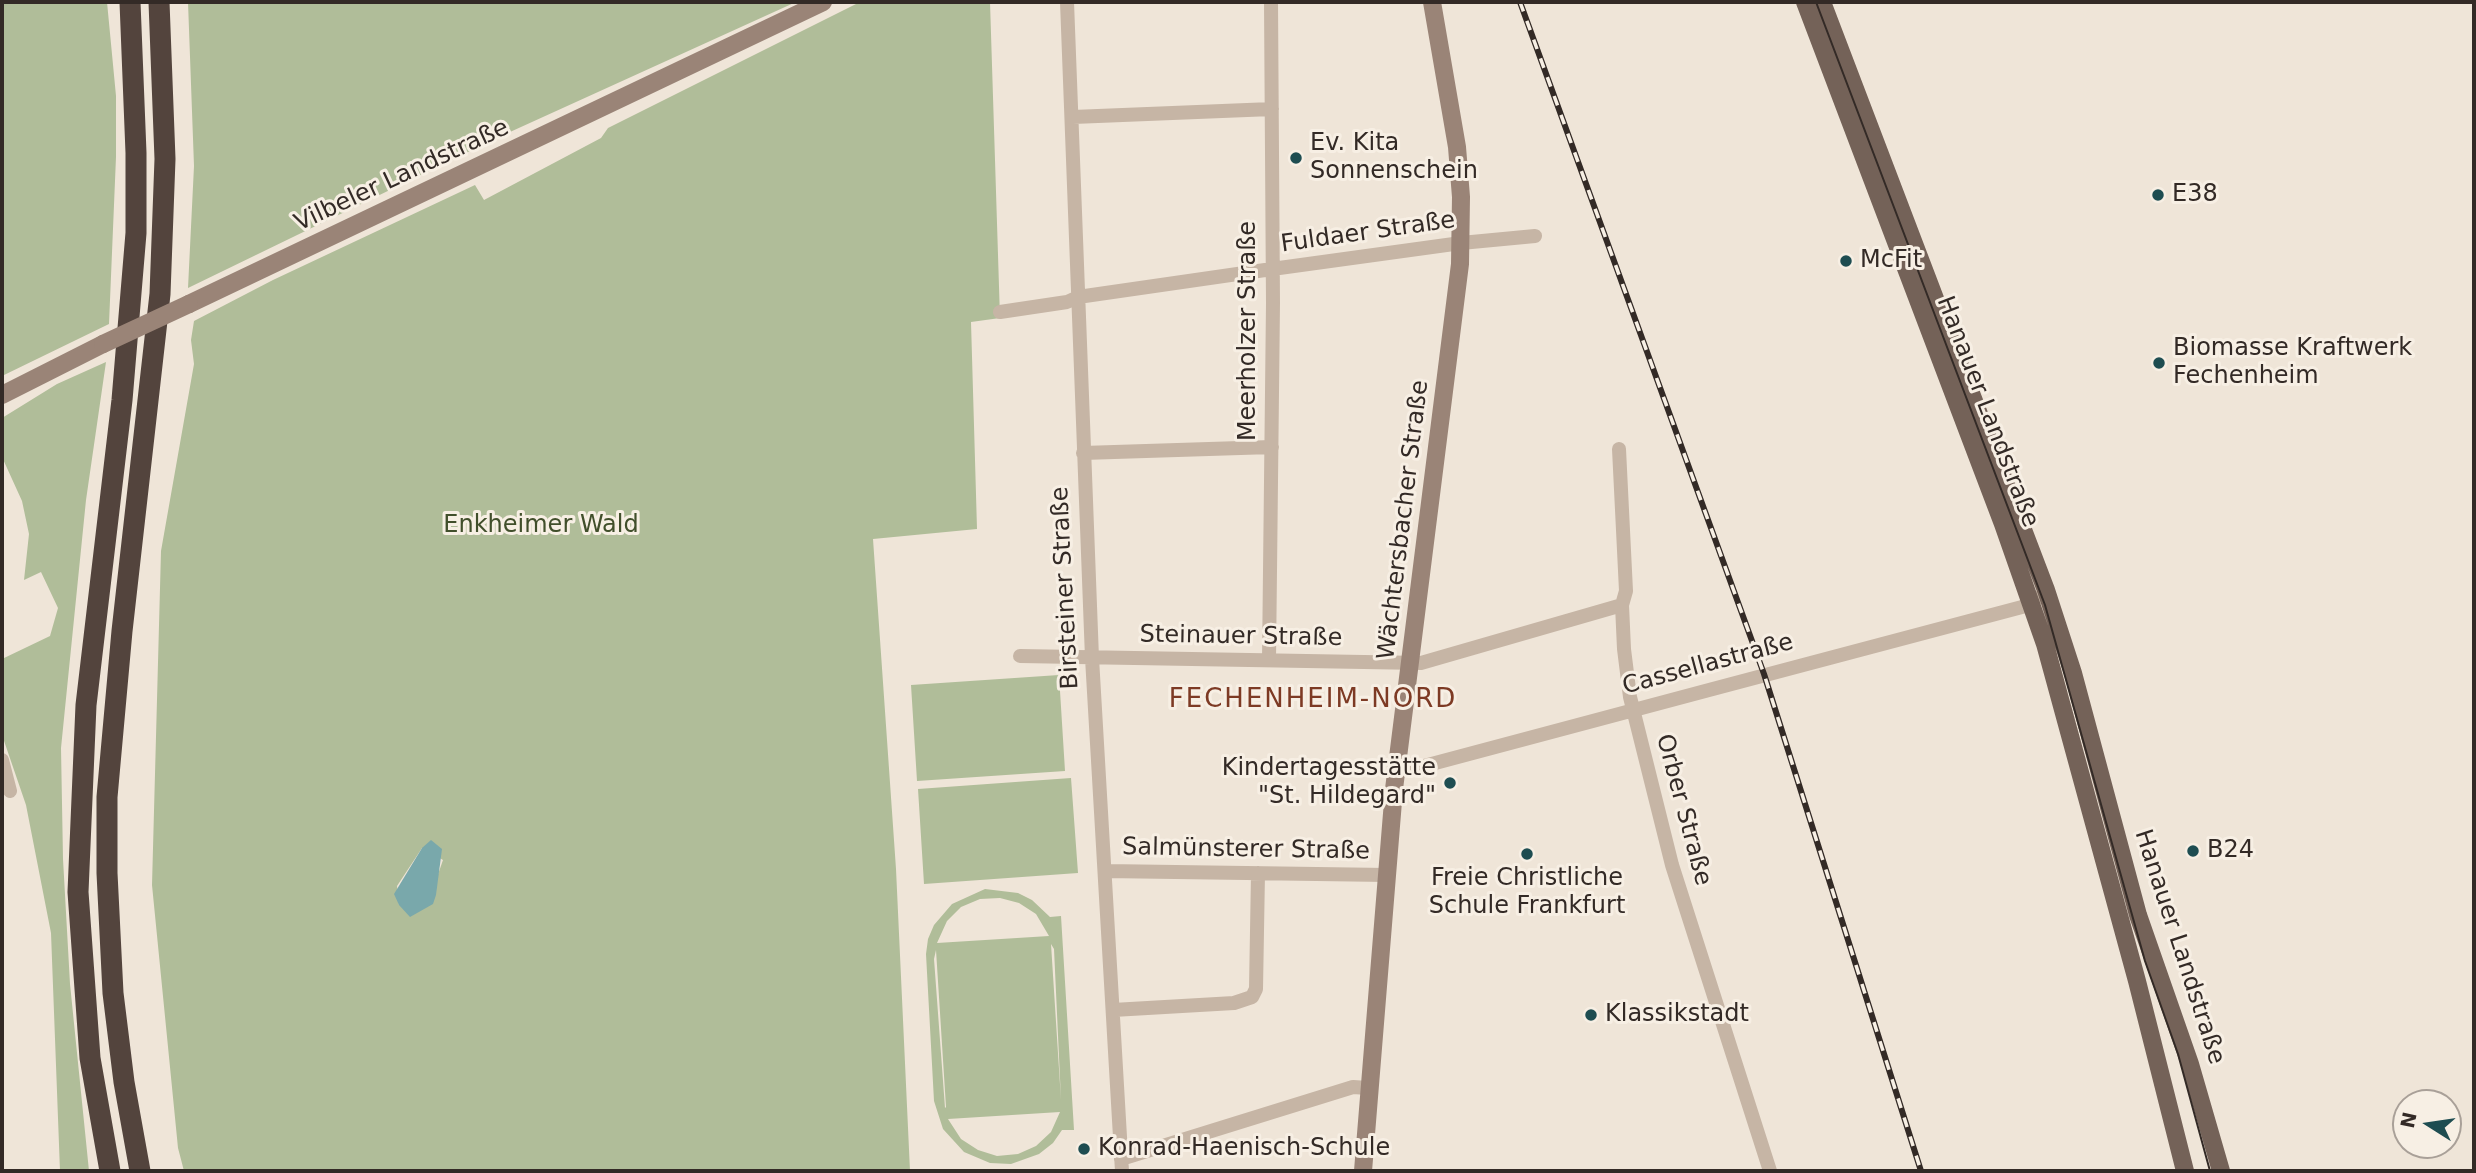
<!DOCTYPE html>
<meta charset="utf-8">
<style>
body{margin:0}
#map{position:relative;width:2476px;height:1173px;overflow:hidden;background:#efe5d8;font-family:"DejaVu Sans",sans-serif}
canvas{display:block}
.frame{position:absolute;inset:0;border:4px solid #332a26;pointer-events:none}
.north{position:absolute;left:2392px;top:1089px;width:70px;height:70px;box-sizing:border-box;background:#f7efe4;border:2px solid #a9a098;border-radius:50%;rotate:282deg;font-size:19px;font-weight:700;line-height:28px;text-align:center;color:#332a26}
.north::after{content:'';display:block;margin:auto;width:24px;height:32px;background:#1e4d51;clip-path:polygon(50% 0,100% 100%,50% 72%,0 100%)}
</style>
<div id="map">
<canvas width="2476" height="1173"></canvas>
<div class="frame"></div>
<div class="north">N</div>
</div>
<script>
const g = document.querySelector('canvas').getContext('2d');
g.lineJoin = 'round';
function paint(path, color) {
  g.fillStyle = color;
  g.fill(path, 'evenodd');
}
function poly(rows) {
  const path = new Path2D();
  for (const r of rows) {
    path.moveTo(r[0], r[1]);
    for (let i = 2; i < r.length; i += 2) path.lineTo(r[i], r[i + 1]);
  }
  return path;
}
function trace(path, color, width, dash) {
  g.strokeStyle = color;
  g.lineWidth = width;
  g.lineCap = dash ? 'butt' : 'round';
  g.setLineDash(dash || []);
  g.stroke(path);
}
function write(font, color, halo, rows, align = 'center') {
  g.font = font + ' "DejaVu Sans",sans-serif';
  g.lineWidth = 6;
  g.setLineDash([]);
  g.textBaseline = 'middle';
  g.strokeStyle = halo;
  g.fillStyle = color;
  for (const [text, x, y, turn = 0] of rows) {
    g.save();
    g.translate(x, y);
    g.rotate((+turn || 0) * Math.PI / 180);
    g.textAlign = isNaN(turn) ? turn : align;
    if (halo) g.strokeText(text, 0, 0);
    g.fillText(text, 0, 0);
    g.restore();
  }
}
paint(poly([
 [2,2,107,2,116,96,116,157,109,324,2,376],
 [188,2,796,2,499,137,188,288,194,166],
 [860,2,990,2,1000,318,971,322,977,529,873,539,896,869,910,1171,184,1171,178,1148,152,885,161,551,194,364,191,340,194,321,273,280,475,185,484,200,601,138,608,128],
 [422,848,443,860,435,883,436,895,399,905,397,886],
 [106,362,86,500,61,748,63,859,70,984,89,1171,60,1171,51,933,26,805,2,735,2,659,50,636,58,608,41,572,24,580,29,534,22,501,2,457,2,418,57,384],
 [1059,675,1065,771,917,781,911,685],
 [1071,778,1078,873,924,884,918,789],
 [985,889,1018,893,1032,900,1050,917,1061,916,1074,1130,1062,1130,1053,1143,1039,1154,1011,1164,990,1163,964,1152,943,1129,934,1101,926,954,928,939,934,925,952,904],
 [1000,898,1019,903,1036,914,1049,936,937,943,947,921,961,907,980,899],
 [1051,944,1054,949,1061,1100],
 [936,950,946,1107,945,1108,934,959],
 [1060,1112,1051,1132,1036,1146,1018,1154,997,1156,978,1150,961,1139,948,1119]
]), '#b0bd99');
paint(poly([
 [431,840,442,849,436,895,433,904,410,917,399,905,394,894,422,848]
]), '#79a8ab');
trace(poly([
 [1067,2,1092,658,1122,1171],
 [1073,117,1272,109],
 [1000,312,1067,302,1078,297,1272,269,1461,243,1535,236],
 [1619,449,1626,591,1622,605,1624,649,1630,697,1672,865,1770,1171],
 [1083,453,1272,447],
 [1020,656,1421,663,1622,605],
 [1269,660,1273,303,1271,2],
 [2,760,10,791],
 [1397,767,1424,766,1709,690,2022,607,2037,598],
 [1105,871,1387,875],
 [1113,1010,1234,1003,1252,997,1256,989,1258,873],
 [1121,1159,1353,1087,1368,1088]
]), '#c6b5a5', 14);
trace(poly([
 [189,304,823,2],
 [2,395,103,344],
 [1363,1171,1394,789,1460,264,1461,197,1457,147,1432,2]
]), '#9a8477', 18);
trace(poly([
 [1805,2,2003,524,2045,644,2137,981,2185,1171],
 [1822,2,2046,590,2073,673,2138,915,2190,1064,2221,1171]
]), '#746258', 18);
trace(poly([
 [110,1171,90,1058,78,892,86,705,122,400,136,233,136,153,130,2],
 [140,1171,124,1082,113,993,107,873,107,797,122,631,160,294,165,159,159,2]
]), '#53443d', 21);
trace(poly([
 [1816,2,2045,605,2145,961,2178,1054,2210,1171]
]), '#332a26', 2);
const rail = poly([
 [1520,2,1764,674,1921,1171]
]);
trace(rail, '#332a26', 6);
trace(rail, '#f7efe4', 3.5, [10]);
trace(poly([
 [103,344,189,304]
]), '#9a8477', 18);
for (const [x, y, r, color] of [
 [1296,158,7,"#1e4d51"],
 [2158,195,7,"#1e4d51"],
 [1846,261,7,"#1e4d51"],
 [2159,363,7,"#1e4d51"],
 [1450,783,7,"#1e4d51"],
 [2193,851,7,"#1e4d51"],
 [1527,854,7,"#1e4d51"],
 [1591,1015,7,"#1e4d51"],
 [1084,1149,7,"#1e4d51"]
]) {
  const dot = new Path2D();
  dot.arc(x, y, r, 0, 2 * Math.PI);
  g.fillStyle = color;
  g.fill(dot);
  trace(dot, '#f7efe4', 2.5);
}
write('24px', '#332a26', '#f7efe4', [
 ["Ev. Kita",1310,144],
 ["Sonnenschein",1310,172],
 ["E38",2172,195],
 ["McFit",1860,261],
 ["Biomasse Kraftwerk",2173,349],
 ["Fechenheim",2173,377],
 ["Kindertagesstätte",1436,769,"right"],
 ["\"St. Hildegard\"",1436,797,"right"],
 ["B24",2207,851],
 ["Freie Christliche",1527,879,"center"],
 ["Schule Frankfurt",1527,907,"center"],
 ["Klassikstadt",1605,1015],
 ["Konrad-Haenisch-Schule",1098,1149]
], 'left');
write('24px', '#332a26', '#f7efe4', [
 ["Vilbeler Landstraße",402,176,-25],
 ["Fuldaer Straße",1368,233,-8],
 ["Meerholzer Straße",1249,331,-90],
 ["Hanauer Landstraße",1987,412,69],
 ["Wächtersbacher Straße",1404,520,-83],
 ["Birsteiner Straße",1066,588,-93],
 ["Steinauer Straße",1241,637,1],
 ["Cassellastraße",1708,665,-15],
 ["Orber Straße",1683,810,75],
 ["Salmünsterer Straße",1246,850,1],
 ["Hanauer Landstraße",2179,947,72]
]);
write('24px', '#414f2b', '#f7efe4', [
 ["Enkheimer Wald",541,526]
]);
g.letterSpacing = '2px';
write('26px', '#7d3a24', '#f7efe4', [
 ["FECHENHEIM-NORD",1313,700]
]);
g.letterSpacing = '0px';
</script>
